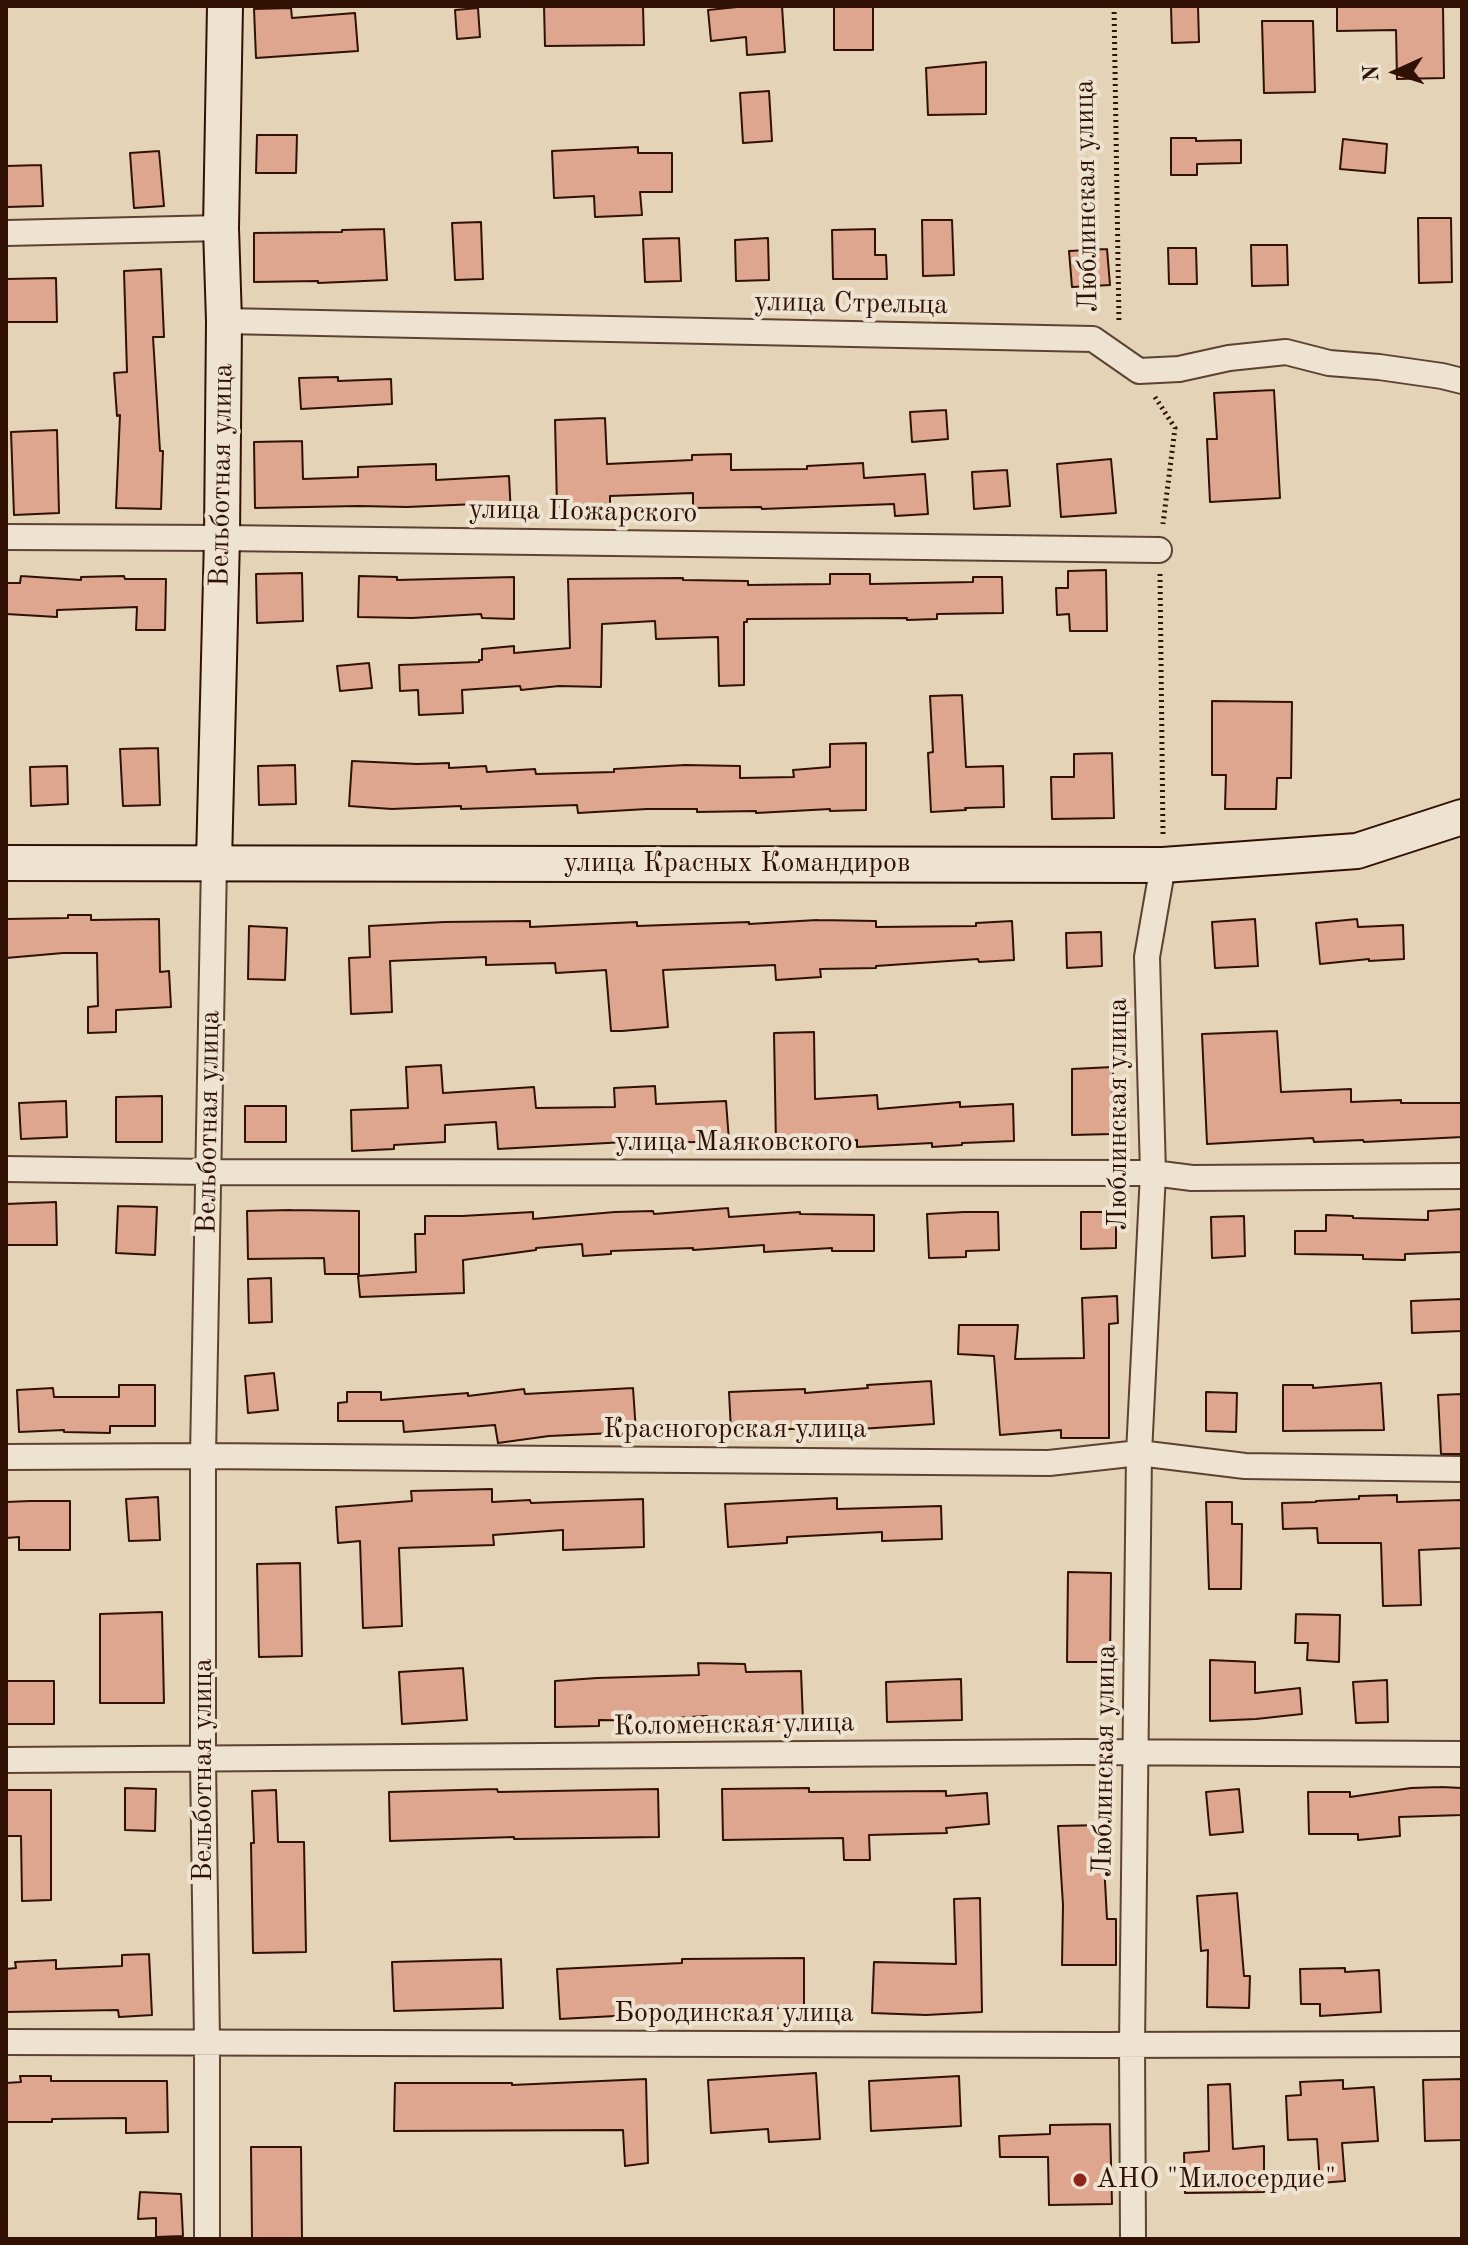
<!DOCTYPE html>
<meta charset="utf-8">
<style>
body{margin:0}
#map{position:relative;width:1468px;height:2245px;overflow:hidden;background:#e5d3b7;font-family:"Old Standard TT",serif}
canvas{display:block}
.frame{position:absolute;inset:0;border:8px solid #301104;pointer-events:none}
.north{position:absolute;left:1356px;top:32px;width:80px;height:80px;-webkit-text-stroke:6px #eee2d0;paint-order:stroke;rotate:267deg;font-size:22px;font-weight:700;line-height:32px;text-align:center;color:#301104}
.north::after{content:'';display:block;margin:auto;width:28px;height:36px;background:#301104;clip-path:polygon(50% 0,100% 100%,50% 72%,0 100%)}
</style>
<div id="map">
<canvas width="1468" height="2245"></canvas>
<div class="frame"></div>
<div class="north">N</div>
</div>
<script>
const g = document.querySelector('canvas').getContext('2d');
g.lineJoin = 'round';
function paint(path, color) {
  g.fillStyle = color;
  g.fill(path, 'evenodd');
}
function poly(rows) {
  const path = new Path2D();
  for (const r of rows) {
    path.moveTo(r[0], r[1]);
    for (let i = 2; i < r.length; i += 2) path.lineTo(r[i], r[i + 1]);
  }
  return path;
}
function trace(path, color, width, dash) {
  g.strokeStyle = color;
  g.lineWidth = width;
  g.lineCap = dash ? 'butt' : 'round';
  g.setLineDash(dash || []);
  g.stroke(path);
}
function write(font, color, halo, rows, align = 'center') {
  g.font = font + ' "Old Standard TT",serif';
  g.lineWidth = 8;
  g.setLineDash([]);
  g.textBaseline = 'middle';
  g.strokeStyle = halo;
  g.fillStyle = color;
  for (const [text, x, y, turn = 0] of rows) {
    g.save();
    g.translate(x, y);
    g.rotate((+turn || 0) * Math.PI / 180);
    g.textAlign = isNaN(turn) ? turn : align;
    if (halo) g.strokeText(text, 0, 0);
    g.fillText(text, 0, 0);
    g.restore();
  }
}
const building = poly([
 [544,6,643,6,644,45,545,46,544,6],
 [747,6,782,6,785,52,747,55,746,37,711,41,708,10,747,6],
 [834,6,873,6,873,50,834,50,834,6],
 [1171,6,1198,6,1199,42,1172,43,1171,6],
 [1337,6,1443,6,1444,78,1397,79,1396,30,1337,31,1337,6],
 [291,8,292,18,355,13,358,51,256,58,254,9,291,8],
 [478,8,480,37,457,39,455,10,478,8],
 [1262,21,1313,21,1315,92,1264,93,1262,21],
 [986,62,986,114,928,115,926,68,986,62],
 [769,91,772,141,743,143,740,93,769,91],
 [257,135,297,135,296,173,256,173,257,135],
 [1171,138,1196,138,1196,141,1241,140,1241,163,1197,164,1197,175,1171,175,1171,138],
 [1343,139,1387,144,1385,173,1340,169,1343,139],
 [638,147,638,153,672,153,672,192,640,192,642,215,595,217,594,196,554,198,552,151,638,147],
 [159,151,164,206,134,208,130,153,159,151],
 [41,165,43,206,6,207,6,166,41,165],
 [1418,218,1451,218,1452,282,1419,283,1418,218],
 [922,220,952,220,954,275,923,276,922,220],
 [481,222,483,279,455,280,452,223,481,222],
 [384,229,387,280,318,283,318,281,254,282,254,233,342,232,342,230,384,229],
 [875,229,875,255,886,255,887,279,833,279,832,230,875,229],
 [679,238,681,281,645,282,643,239,679,238],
 [768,238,769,280,736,281,735,240,768,238],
 [1251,245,1287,245,1288,285,1252,286,1251,245],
 [1168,248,1196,248,1197,284,1169,284,1168,248],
 [1107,249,1110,285,1072,287,1069,251,1107,249],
 [161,269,164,337,153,337,160,451,163,451,161,509,116,508,120,415,117,416,114,373,127,372,124,271,161,269],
 [56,278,57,322,6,322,6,279,56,278],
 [338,377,338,381,391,379,392,404,301,409,299,378,338,377],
 [1274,390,1280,498,1210,502,1207,439,1217,439,1214,393,1274,390],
 [946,410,948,439,912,442,910,412,946,410],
 [605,418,607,464,692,460,692,455,731,454,731,470,807,469,807,466,863,463,864,478,925,474,928,514,895,516,894,504,762,509,761,507,693,508,693,493,610,496,610,507,557,507,555,420,605,418],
 [57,430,59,513,14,515,11,432,57,430],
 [302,441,303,479,358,477,358,467,436,464,436,480,509,476,511,515,478,517,477,504,407,507,359,506,255,508,254,442,302,441],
 [1111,459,1116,513,1061,517,1057,464,1111,459],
 [1007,470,1010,506,974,509,972,472,1007,470],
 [1106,570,1107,631,1070,631,1069,614,1057,615,1056,588,1068,588,1068,571,1106,570],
 [302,573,303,621,257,623,256,574,302,573],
 [830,574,870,574,870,584,973,582,973,577,1002,577,1003,613,937,614,937,619,907,620,907,618,747,619,747,622,744,622,744,685,719,686,718,637,656,639,655,621,602,624,601,687,559,686,521,690,520,686,462,690,463,713,419,715,418,690,400,691,399,665,479,662,479,660,482,660,482,649,514,646,514,653,570,648,568,579,683,578,683,580,748,581,748,585,830,584,830,574],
 [21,576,81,580,81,577,124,576,125,579,166,579,165,630,136,630,137,607,57,610,57,617,6,614,6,583,20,583,21,576],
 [359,576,397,577,397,580,514,577,514,619,482,618,481,614,412,618,358,617,359,576],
 [369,663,372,688,340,691,337,666,369,663],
 [962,695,966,767,1003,766,1004,807,965,808,966,810,931,812,928,753,933,752,930,696,962,695],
 [1212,701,1292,702,1291,778,1277,778,1276,809,1225,809,1226,775,1212,775,1212,701],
 [866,743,866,810,830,811,830,809,756,813,756,811,697,812,697,809,647,809,578,813,577,805,461,809,461,806,392,809,349,806,352,761,417,764,449,763,449,768,486,766,487,772,535,769,536,774,614,772,614,769,685,765,740,766,740,778,794,777,793,770,830,767,830,744,866,743],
 [158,748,160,805,123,806,120,749,158,748],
 [1112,753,1114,818,1052,819,1051,777,1074,777,1074,754,1112,753],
 [295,765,296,804,259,805,258,766,295,765],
 [67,766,68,804,31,806,30,767,67,766],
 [68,915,91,915,91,920,159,919,160,972,169,971,171,1007,116,1010,116,1032,88,1033,88,1007,98,1006,97,953,63,953,6,958,6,919,68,918,68,915],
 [1255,919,1258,966,1215,968,1212,922,1255,919],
 [1357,919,1358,927,1403,925,1404,959,1369,961,1369,959,1320,964,1316,923,1357,919],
 [817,920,876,921,876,927,976,926,976,923,1012,921,1014,960,979,962,978,959,876,966,876,968,820,969,821,977,776,980,775,965,663,970,668,1027,622,1031,611,1031,606,970,556,973,555,963,486,965,486,957,390,961,392,1012,351,1014,349,958,370,957,369,926,444,922,530,921,530,927,637,922,637,926,749,922,749,924,817,920],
 [249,926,287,928,285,980,248,979,249,926],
 [1101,932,1102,966,1067,968,1066,933,1101,932],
 [1277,1031,1281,1092,1351,1089,1351,1102,1401,1100,1401,1103,1462,1103,1462,1137,1364,1142,1363,1140,1314,1142,1313,1138,1207,1144,1202,1034,1277,1031],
 [814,1032,815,1099,877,1095,878,1109,960,1102,960,1107,1013,1104,1014,1141,962,1143,962,1145,932,1147,932,1143,857,1147,857,1140,776,1145,774,1033,814,1032],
 [441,1065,443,1093,534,1087,536,1108,615,1107,614,1088,655,1086,656,1104,726,1101,729,1141,662,1143,662,1140,498,1149,496,1122,445,1125,445,1142,394,1145,394,1149,352,1151,351,1110,408,1108,406,1067,441,1065],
 [1113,1067,1112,1134,1072,1135,1072,1069,1113,1067],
 [162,1096,162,1142,116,1142,116,1097,162,1096],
 [66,1101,67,1137,21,1139,19,1103,66,1101],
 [245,1106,286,1106,286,1142,245,1142,245,1106],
 [56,1202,57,1245,6,1245,6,1204,56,1202],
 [118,1206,157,1207,155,1255,116,1253,118,1206],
 [728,1208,729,1217,800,1212,800,1214,874,1215,874,1251,832,1251,832,1248,764,1252,764,1245,693,1250,693,1248,611,1251,611,1254,583,1256,582,1244,536,1248,536,1250,463,1260,464,1293,360,1297,358,1276,416,1272,415,1234,425,1234,425,1216,462,1216,533,1212,533,1219,615,1212,653,1211,654,1214,728,1208],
 [1462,1209,1462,1252,1405,1254,1405,1260,1363,1259,1363,1255,1295,1254,1295,1231,1326,1231,1326,1215,1353,1216,1353,1218,1428,1220,1428,1211,1462,1209],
 [291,1210,359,1211,359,1274,325,1274,324,1258,248,1259,247,1211,291,1210],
 [964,1212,998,1212,999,1250,966,1251,966,1257,929,1258,927,1214,964,1212],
 [1081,1212,1116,1212,1116,1248,1081,1249,1081,1212],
 [1244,1216,1245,1256,1212,1258,1211,1217,1244,1216],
 [271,1278,272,1322,249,1323,248,1279,271,1278],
 [1117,1296,1118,1323,1109,1324,1109,1438,1061,1438,1061,1430,1000,1435,994,1356,958,1354,959,1325,1018,1325,1015,1359,1084,1358,1082,1298,1117,1296],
 [1462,1299,1462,1331,1412,1333,1411,1301,1462,1299],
 [274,1373,278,1410,248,1413,245,1376,274,1373],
 [931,1381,934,1424,860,1429,860,1430,822,1433,822,1428,731,1431,729,1392,805,1389,805,1393,868,1388,867,1385,931,1381],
 [1381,1383,1384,1430,1283,1431,1283,1385,1313,1385,1313,1388,1381,1383],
 [119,1385,155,1385,155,1426,110,1426,110,1433,64,1432,64,1430,19,1432,17,1390,53,1388,54,1397,119,1397,119,1385],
 [633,1388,636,1432,549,1436,498,1443,495,1425,404,1432,403,1421,338,1421,338,1403,347,1402,347,1392,381,1392,381,1400,468,1393,468,1396,524,1389,525,1394,633,1388],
 [1206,1392,1237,1393,1236,1432,1206,1431,1206,1392],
 [1462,1394,1462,1454,1441,1454,1438,1395,1462,1394],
 [492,1489,492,1502,530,1500,531,1503,643,1499,644,1547,563,1550,563,1530,493,1535,494,1545,399,1548,402,1626,363,1628,360,1541,338,1543,336,1507,412,1501,411,1491,492,1489],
 [1397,1495,1397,1502,1462,1500,1462,1548,1419,1550,1421,1605,1383,1606,1381,1543,1318,1543,1317,1528,1283,1529,1282,1503,1316,1502,1316,1501,1359,1499,1359,1496,1397,1495],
 [158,1497,160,1540,129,1541,126,1499,158,1497],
 [837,1498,837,1509,941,1506,942,1539,882,1541,882,1532,787,1537,787,1543,728,1547,725,1504,837,1498],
 [30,1501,70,1501,70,1550,19,1550,19,1537,6,1538,6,1502,30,1501],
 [1206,1502,1232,1502,1232,1524,1242,1524,1241,1589,1209,1589,1206,1502],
 [300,1563,302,1656,259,1657,257,1564,300,1563],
 [1068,1572,1111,1573,1110,1662,1067,1662,1068,1572],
 [162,1612,164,1703,100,1703,100,1614,162,1612],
 [1296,1614,1340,1615,1339,1662,1307,1660,1308,1643,1295,1643,1296,1614],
 [1210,1660,1255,1662,1255,1693,1300,1688,1302,1714,1256,1719,1210,1721,1210,1660],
 [698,1663,745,1664,746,1672,801,1671,803,1721,760,1723,759,1717,707,1718,707,1716,658,1719,658,1721,599,1720,599,1726,555,1727,555,1681,597,1678,699,1675,698,1663],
 [463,1668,467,1720,402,1724,399,1672,463,1668],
 [961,1679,962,1720,887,1722,886,1682,961,1679],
 [1387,1680,1388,1722,1356,1723,1353,1682,1387,1680],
 [6,1681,54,1681,54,1724,6,1724,6,1681],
 [1441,1787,1462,1788,1462,1815,1399,1817,1400,1836,1358,1840,1358,1834,1309,1834,1308,1792,1350,1792,1350,1797,1411,1788,1441,1787],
 [125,1788,156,1789,155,1831,125,1830,125,1788],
 [809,1788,809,1792,946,1791,946,1796,987,1793,989,1824,946,1828,947,1833,869,1835,870,1860,844,1860,843,1838,723,1840,722,1789,809,1788],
 [497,1789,498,1792,658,1789,659,1837,514,1839,514,1837,390,1841,389,1792,497,1789],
 [1239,1789,1243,1832,1210,1835,1206,1792,1239,1789],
 [6,1790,51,1790,51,1900,22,1901,21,1836,6,1836,6,1790],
 [276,1790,278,1842,304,1842,306,1952,253,1953,251,1843,254,1843,252,1791,276,1790],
 [1102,1825,1107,1919,1116,1919,1116,1965,1062,1965,1063,1905,1058,1826,1102,1825],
 [1237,1893,1244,1976,1250,1976,1249,2008,1207,2007,1208,1950,1201,1951,1197,1896,1237,1893],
 [980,1898,982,2012,926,2015,872,2013,874,1962,956,1964,954,1899,980,1898],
 [149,1954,152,2015,119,2017,118,2010,6,2012,6,1969,16,1968,15,1962,56,1960,56,1969,122,1966,122,1955,149,1954],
 [804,1958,804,2008,670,2009,670,2013,560,2019,557,1969,682,1963,682,1959,804,1958],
 [501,1959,503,2008,394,2011,392,1962,501,1959],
 [1345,1968,1345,1972,1379,1970,1381,2012,1320,2016,1320,2004,1301,2004,1300,1969,1345,1968],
 [816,2073,820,2139,769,2142,768,2129,711,2133,708,2080,816,2073],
 [20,2076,51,2076,51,2081,167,2081,168,2132,126,2133,126,2118,52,2119,52,2122,6,2122,6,2083,21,2082,20,2076],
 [959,2076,961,2126,871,2131,869,2081,959,2076],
 [646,2079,648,2163,625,2166,623,2130,394,2131,395,2083,512,2083,512,2085,646,2079],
 [1462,2079,1462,2140,1425,2141,1423,2080,1462,2079],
 [1343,2080,1343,2089,1374,2087,1378,2141,1342,2143,1345,2181,1320,2183,1317,2139,1288,2140,1286,2096,1301,2095,1300,2082,1343,2080],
 [1230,2084,1233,2149,1264,2146,1264,2192,1185,2193,1184,2153,1209,2151,1208,2085,1230,2084],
 [1110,2124,1112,2204,1049,2205,1048,2157,1000,2157,999,2136,1050,2134,1050,2125,1110,2124],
 [251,2147,301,2147,302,2239,252,2239,251,2147],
 [140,2192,181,2194,183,2236,156,2237,156,2218,138,2219,140,2192]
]);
paint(building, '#dea68f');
trace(building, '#301104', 2);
const street = poly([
 [6,233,221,228],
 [224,321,1093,339,1139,371,1179,369,1229,358,1286,352,1329,363,1379,367,1442,376,1462,381],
 [6,537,222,538,1159,550],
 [6,1169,208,1172,1153,1173,1192,1178,1462,1176],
 [6,1457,203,1456,1049,1463,1139,1453,1245,1466,1462,1469],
 [6,1760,1080,1752,1462,1754],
 [6,2042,1101,2045,1462,2044],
 [207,2239,207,2041,203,1760,203,1456,214,862],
 [1133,2239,1132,2044,1139,1453,1153,1173,1147,957,1163,865]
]);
const secondary = poly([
 [214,862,222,538,224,321,221,228,225,6],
 [6,863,1163,865,1357,851,1462,817]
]);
trace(street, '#5d4231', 28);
trace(secondary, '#301104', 38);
trace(poly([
 [1114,6,1119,324],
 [1155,397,1175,428,1163,524],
 [1160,574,1163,836]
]), '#301104', 5, [2, 4]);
trace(street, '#eee2d0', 24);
trace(secondary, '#eee2d0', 34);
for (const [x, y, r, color] of [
 [1080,2180,8,"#8f2418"]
]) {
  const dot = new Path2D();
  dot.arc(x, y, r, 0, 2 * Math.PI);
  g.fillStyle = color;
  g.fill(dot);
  trace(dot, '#eee2d0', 3);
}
write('28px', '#301104', '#eee2d0', [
 ["Люблинская улица",1087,196,-91],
 ["улица Стрельца",851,304,1],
 ["Вельботная улица",222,475,-89],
 ["улица Пожарского",583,512,1],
 ["улица Красных Командиров",737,864],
 ["Люблинская улица",1119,1114,-90],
 ["Вельботная улица",209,1122,-89],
 ["улица Маяковского",734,1143],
 ["Красногорская улица",735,1430],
 ["Коломенская улица",734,1725,-1],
 ["Люблинская улица",1105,1761,-89],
 ["Вельботная улица",204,1770,-90],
 ["Бородинская улица",734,2014]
]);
write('28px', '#301104', '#eee2d0', [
 ["АНО \"Милосердие\"",1096,2180]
], 'left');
</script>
